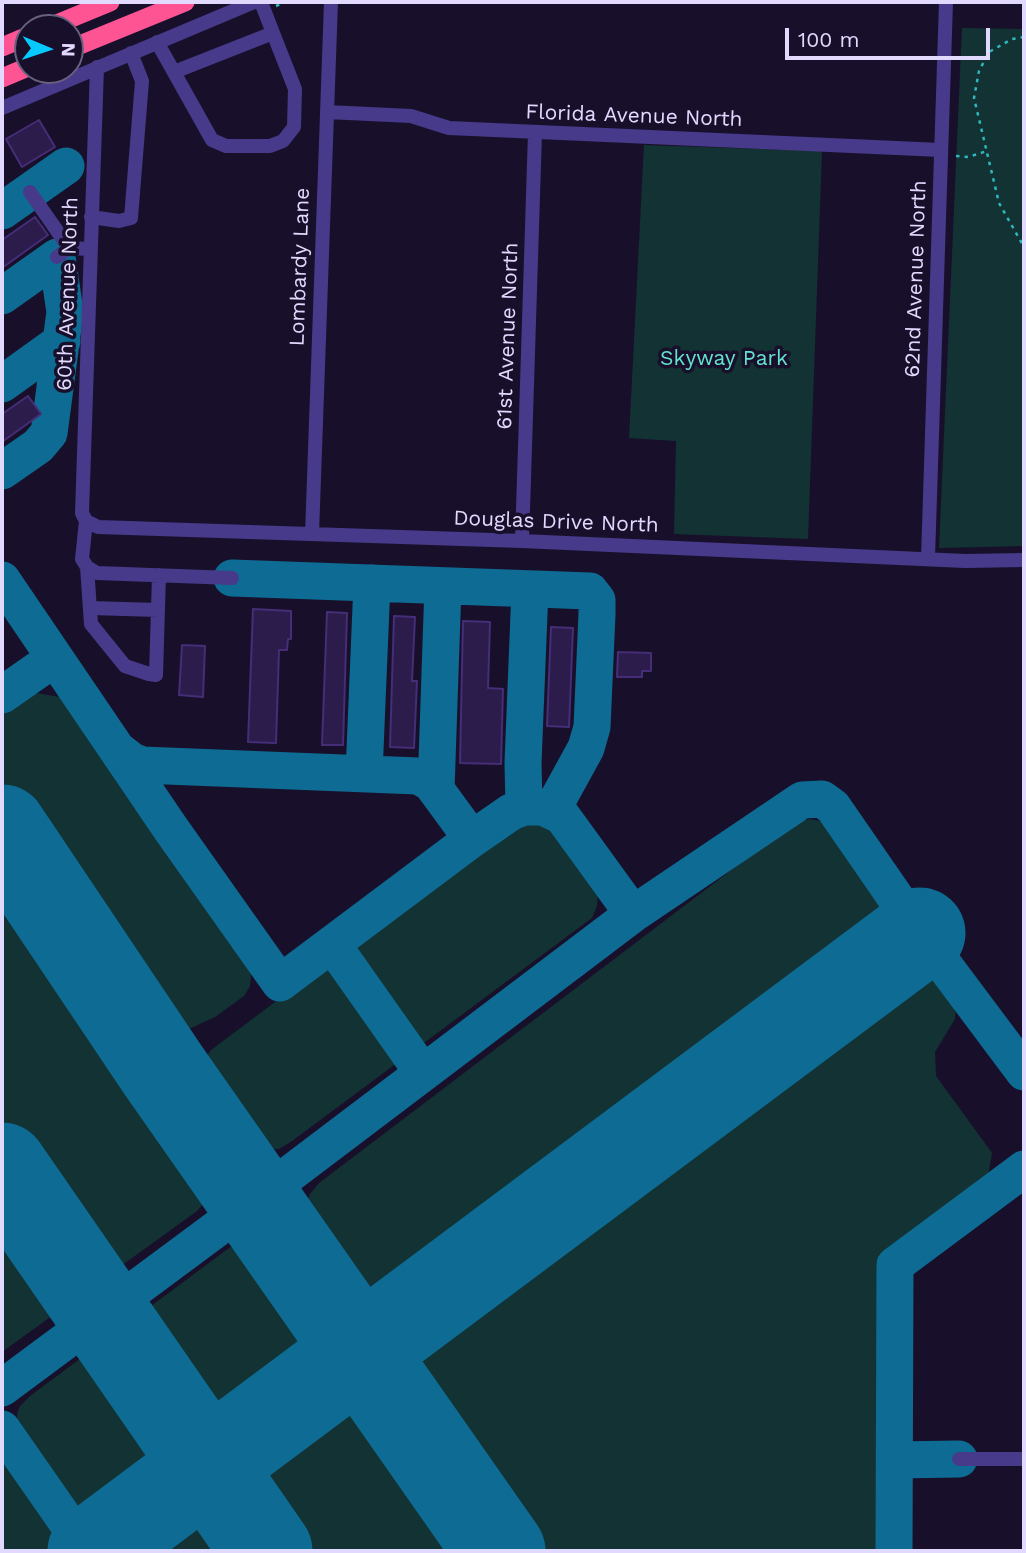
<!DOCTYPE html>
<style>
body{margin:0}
#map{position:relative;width:1026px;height:1553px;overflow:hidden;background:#18102a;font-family:"Work Sans",sans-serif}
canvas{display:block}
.frame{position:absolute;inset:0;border:4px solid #e2d9ff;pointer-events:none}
.north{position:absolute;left:14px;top:14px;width:70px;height:70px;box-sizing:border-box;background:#18102a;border:2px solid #69607f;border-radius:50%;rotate:92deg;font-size:19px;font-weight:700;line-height:28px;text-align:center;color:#e2d9ff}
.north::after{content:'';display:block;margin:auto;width:24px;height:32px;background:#05c9ff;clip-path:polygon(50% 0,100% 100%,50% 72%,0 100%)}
.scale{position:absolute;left:785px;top:28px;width:205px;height:32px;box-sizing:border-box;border:4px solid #e2d9ff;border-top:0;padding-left:9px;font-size:21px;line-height:24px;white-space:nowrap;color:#e2d9ff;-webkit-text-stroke:5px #18102a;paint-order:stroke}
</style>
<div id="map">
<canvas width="1026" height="1553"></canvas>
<div class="frame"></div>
<div class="north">N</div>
<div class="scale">100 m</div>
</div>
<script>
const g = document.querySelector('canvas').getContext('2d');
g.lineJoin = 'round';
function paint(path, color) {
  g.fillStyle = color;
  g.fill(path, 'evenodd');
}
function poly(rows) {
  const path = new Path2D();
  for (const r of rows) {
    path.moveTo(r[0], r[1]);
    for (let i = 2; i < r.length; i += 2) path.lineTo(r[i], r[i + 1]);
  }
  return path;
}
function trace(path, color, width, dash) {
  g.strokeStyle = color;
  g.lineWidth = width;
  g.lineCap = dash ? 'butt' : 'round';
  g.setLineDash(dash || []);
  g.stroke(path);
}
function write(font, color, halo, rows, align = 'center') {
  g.font = font + ' "Work Sans",sans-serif';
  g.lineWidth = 7;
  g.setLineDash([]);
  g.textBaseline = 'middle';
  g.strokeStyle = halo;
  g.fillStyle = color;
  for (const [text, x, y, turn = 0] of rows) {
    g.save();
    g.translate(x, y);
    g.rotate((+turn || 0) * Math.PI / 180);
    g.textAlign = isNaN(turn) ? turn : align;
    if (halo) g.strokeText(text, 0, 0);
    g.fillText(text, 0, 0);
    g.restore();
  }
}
paint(poly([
 [962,28,1024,29,1024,546,939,548],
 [644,145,822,151,808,539,674,534,676,441,629,438],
 [24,691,66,698,248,964,251,976,250,986,244,996,215,1017,191,1028,180,1029,161,1015,2,786,2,708],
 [530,818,551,824,591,878,598,893,597,906,592,918,292,1141,279,1149,261,1149,240,1129,207,1080,203,1071,205,1058,211,1050,518,820],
 [809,819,820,821,834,830,869,881,882,902,883,919,880,928,396,1295,385,1301,378,1302,361,1298,354,1291,307,1220,306,1203,310,1194,319,1183,775,837,798,822],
 [2,869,166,1108,198,1150,210,1169,212,1179,211,1190,205,1202,197,1211,2,1352],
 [910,973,934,973,956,1002,955,1019,935,1052,936,1076,992,1153,988,1176,895,1246,884,1283,881,1551,535,1551,428,1397,420,1382,417,1371,419,1351,438,1329],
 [245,1242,261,1246,268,1251,316,1321,321,1332,321,1344,313,1356,286,1379,101,1511,80,1511,71,1506,18,1431,17,1414,20,1406,30,1396,225,1251,236,1243],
 [349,1399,364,1402,384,1419,476,1551,137,1551,333,1404],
 [2,1448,7,1452,52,1520,53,1534,51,1544,46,1551,2,1551]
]), '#133234');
trace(poly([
 [2,211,66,166],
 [2,296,57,257,65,312,49,433,38,446,2,471],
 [2,384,62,341],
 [232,578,590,591,597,600,597,614,592,727,586,748,552,810],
 [2,580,171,829,280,983,472,839,511,812,524,807,543,807,562,816,633,914],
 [2,695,55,658],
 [119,751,132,761,142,765,418,776,431,783,472,839],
 [364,774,372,583],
 [436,790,443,586],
 [524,807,523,763,530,589],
 [332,944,423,1073],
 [2,1388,254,1201,633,914,802,800,822,799,833,807,920,933,1024,1072],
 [2,1429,87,1551],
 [895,1460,959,1459],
 [894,1551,895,1265,1024,1169]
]), '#0e6c94', 37);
trace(poly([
 [2,830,163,1070,500,1551],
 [2,1168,267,1551],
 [93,1551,920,933]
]), '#0e6c94', 91);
const building = poly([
 [39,120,55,147,22,167,6,139,39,120],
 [35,217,48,235,2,268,2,240,35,217],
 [28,396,41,414,2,442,2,414,28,396],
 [253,609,291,611,291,639,288,639,287,650,279,650,276,743,248,742,253,609],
 [327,612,347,613,343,745,322,745,327,612],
 [394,616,415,617,412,681,417,681,414,748,390,747,394,616],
 [463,621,490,622,488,688,503,689,501,764,460,763,463,621],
 [551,627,573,628,569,727,547,726,551,627],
 [182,645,205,646,203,697,179,695,182,645],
 [618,652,651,653,651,671,642,671,642,677,617,677,618,652]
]);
paint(building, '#2b1c4c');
trace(building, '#452d78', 2);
trace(poly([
 [276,6,286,2],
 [1024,37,1012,39,989,52,979,71,974,98,999,203,1024,247],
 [956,156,968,157,987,151]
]), '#2eb7be', 2.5, [3.5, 5]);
trace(poly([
 [157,42,212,140,226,146,270,146,283,141,294,127,295,89,273,33],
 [174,72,273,33,261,2],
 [2,108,254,2],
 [327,112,411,116,449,128,941,150],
 [30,192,69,248],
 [91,217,119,221,131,218,142,81,131,53],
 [57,257,69,248,90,249],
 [86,521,98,527,522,541,965,561,1024,560],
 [86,521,82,513,97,67],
 [86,521,82,559,87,567,97,573,232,578],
 [312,534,331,2],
 [522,541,535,133],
 [928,558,946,2],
 [87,567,91,624,125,666,149,674,156,675,159,575],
 [90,608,158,610],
 [959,1459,1024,1459]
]), '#473a8a', 14);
trace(poly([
 [47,28,110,2],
 [2,47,28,36],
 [70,49,185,2],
 [2,78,28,67]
]), '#ff5493', 19);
write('21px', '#e2d9ff', '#18102a', [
 ["Florida Avenue North",634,116,2],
 ["Lombardy Lane",300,267,-88],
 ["62nd Avenue North",916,279,-88],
 ["60th Avenue North",68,294,-88],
 ["61st Avenue North",508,336,-88],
 ["Douglas Drive North",556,522,2]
]);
write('21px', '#62e3d1', '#18102a', [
 ["Skyway Park",724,359]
]);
</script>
